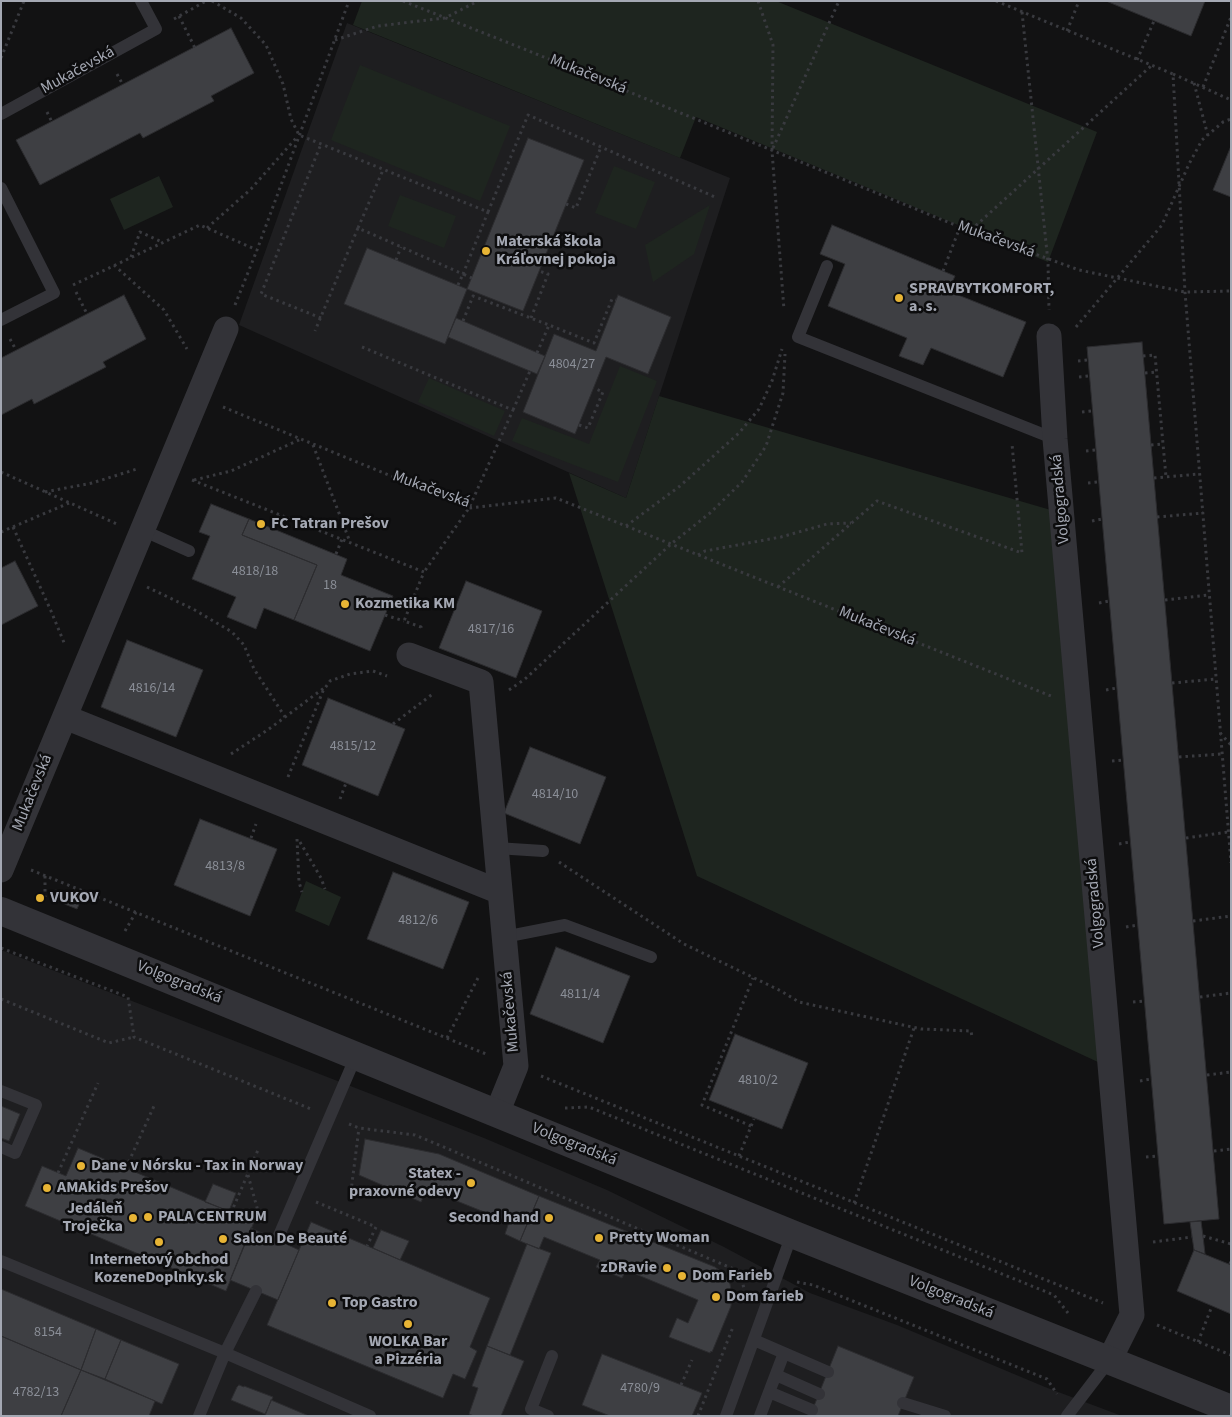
<!DOCTYPE html>
<meta charset="utf-8">
<style>
body{margin:0}
#map{position:relative;width:1232px;height:1417px;overflow:hidden;background:#121213;font-family:"Source Sans 3",sans-serif}
canvas{display:block}
.frame{position:absolute;inset:0;border:2px solid #a4a8b3;pointer-events:none}
</style>
<div id="map">
<canvas width="1232" height="1417"></canvas>
<div class="frame"></div>
</div>
<script>
const g = document.querySelector('canvas').getContext('2d');
g.lineJoin = 'round';
function paint(path, color) {
  g.fillStyle = color;
  g.fill(path, 'evenodd');
}
function poly(rows) {
  const path = new Path2D();
  for (const r of rows) {
    path.moveTo(r[0], r[1]);
    for (let i = 2; i < r.length; i += 2) path.lineTo(r[i], r[i + 1]);
  }
  return path;
}
function trace(path, color, width, dash) {
  g.strokeStyle = color;
  g.lineWidth = width;
  g.lineCap = dash ? 'butt' : 'round';
  g.setLineDash(dash || []);
  g.stroke(path);
}
function write(font, color, halo, rows, align = 'center') {
  g.font = font + ' "Source Sans 3",sans-serif';
  g.lineWidth = 5;
  g.setLineDash([]);
  g.textBaseline = 'middle';
  g.strokeStyle = halo;
  g.fillStyle = color;
  for (const [text, x, y, turn = 0] of rows) {
    g.save();
    g.translate(x, y);
    g.rotate((+turn || 0) * Math.PI / 180);
    g.textAlign = isNaN(turn) ? turn : align;
    if (halo) g.strokeText(text, 0, 0);
    g.fillText(text, 0, 0);
    g.restore();
  }
}
paint(poly([
 [347,23,730,178,626,498,239,325],
 [1,950,484,1138,607,1190,724,1247,810,1293,897,1325,1045,1387,1122,1416,1,1416],
 [78,1148,254,1222,251,1228,299,1250,311,1222,490,1298,470,1347,477,1351,465,1379,453,1374,443,1398,268,1325,278,1300,230,1280,66,1176]
]), '#1e1e20');
paint(poly([
 [362,1,776,1,1097,132,1048,262,696,117,680,158,353,25],
 [360,65,510,126,480,201,331,140],
 [614,166,655,182,636,229,595,213],
 [159,176,173,207,124,230,110,199],
 [400,195,456,216,444,248,388,226],
 [710,205,694,254,653,282,645,245],
 [620,366,657,381,618,482,512,441,522,418,589,444],
 [429,378,505,411,494,436,418,402],
 [659,396,1068,515,1113,1069,697,876,569,473,626,498],
 [306,881,341,897,329,926,295,911]
]), '#1e251f');
const building = poly([
 [1106,1,1205,1,1191,36,1106,1],
 [231,28,254,73,211,96,214,101,143,138,140,133,40,185,16,140,231,28],
 [528,138,584,160,523,311,467,289,528,138],
 [1231,146,1231,197,1213,190,1231,146],
 [832,225,955,276,948,291,1026,322,1003,377,931,348,923,365,899,356,907,338,828,306,845,264,820,254,832,225],
 [367,248,467,289,445,344,344,304,367,248],
 [124,295,146,339,103,362,106,367,34,404,32,399,1,415,1,358,124,295],
 [618,295,671,317,648,374,606,357,575,434,523,412,554,334,596,351,618,295],
 [456,318,545,356,537,374,448,337,456,318],
 [1142,342,1219,1219,1164,1224,1087,347,1142,342],
 [211,504,249,519,242,535,317,565,294,620,264,608,256,629,227,617,236,597,192,579,210,536,199,532,211,504],
 [249,519,347,559,341,575,393,596,370,651,294,620,317,565,242,535,249,519],
 [15,561,38,606,1,625,1,568,15,561],
 [466,581,542,611,516,678,439,648,466,581],
 [127,640,203,670,176,737,101,707,127,640],
 [328,698,405,729,378,796,302,765,328,698],
 [530,747,606,777,580,844,504,813,530,747],
 [200,819,277,849,250,916,174,885,200,819],
 [393,872,469,902,443,969,367,939,393,872],
 [56,890,81,900,77,909,52,899,56,890],
 [556,947,630,976,603,1043,530,1014,556,947],
 [735,1034,808,1063,782,1129,709,1100,735,1034],
 [1,1106,20,1114,9,1141,1,1138,1,1106],
 [365,1139,439,1154,539,1196,520,1241,505,1234,509,1222,427,1189,421,1202,359,1175,365,1139],
 [78,1148,254,1222,226,1291,25,1206,42,1166,66,1176,78,1148],
 [213,1184,236,1193,229,1211,205,1202,213,1184],
 [539,1196,715,1267,724,1274,730,1284,732,1295,731,1306,712,1352,711,1351,710,1353,669,1337,677,1318,688,1323,698,1300,626,1270,622,1278,596,1267,600,1260,544,1237,539,1249,520,1241,539,1196],
 [1201,1221,1203,1236,1205,1254,1194,1250,1190,1222,1201,1221],
 [311,1222,490,1298,470,1347,477,1351,465,1379,453,1374,443,1398,267,1325,311,1222],
 [251,1228,299,1250,278,1300,230,1280,251,1228],
 [381,1230,409,1241,400,1260,373,1248,381,1230],
 [527,1244,551,1253,510,1355,487,1346,527,1244],
 [1194,1250,1231,1265,1231,1314,1177,1291,1194,1250],
 [1,1289,96,1329,81,1370,1,1336,1,1289],
 [96,1329,121,1340,105,1379,81,1370,96,1329],
 [1,1336,81,1370,61,1416,1,1416,1,1336],
 [121,1340,179,1364,162,1404,105,1379,121,1340],
 [487,1346,524,1361,501,1416,474,1416,469,1414,478,1388,472,1386,487,1346],
 [838,1346,914,1377,898,1416,810,1416,838,1346],
 [602,1354,702,1393,692,1416,610,1416,582,1405,602,1354],
 [81,1370,155,1401,149,1416,61,1416,81,1370],
 [239,1385,244,1387,244,1386,273,1397,265,1414,231,1400,237,1387,239,1385],
 [271,1400,309,1416,265,1416,271,1400]
]);
paint(building, '#3e3f43');
trace(building, '#2c2c2f', 1);
trace(poly([
 [212,1,241,18,266,45,283,84,291,119,299,135,488,212,463,274,358,228,315,331],
 [403,1,529,51,950,223,1079,270,1185,292,1231,291],
 [758,1,773,45,772,151,784,310],
 [996,1,1173,74,1185,292,1231,863],
 [1022,12,1048,262,1049,310],
 [179,16,195,48],
 [174,19,206,1],
 [1067,31,1079,1],
 [335,40,378,26,445,18,478,1],
 [1,58,24,1],
 [1137,60,1154,21],
 [117,74,123,85],
 [1173,74,1231,100],
 [1194,83,1208,136],
 [1203,87,1231,17],
 [47,112,52,122],
 [773,148,839,1],
 [566,204,576,208,601,147],
 [488,212,528,115,715,197],
 [207,228,251,189,297,137],
 [358,228,383,170],
 [971,230,1151,66],
 [131,257,140,232,162,242],
 [396,260,401,247],
 [114,265,164,310,187,349],
 [943,271,960,227],
 [73,285,200,225,257,250,349,1],
 [458,285,463,274,472,278],
 [76,292,87,314],
 [235,305,257,250],
 [321,318,261,294,321,144],
 [531,318,548,274,539,271],
 [463,321,473,296,549,325],
 [1076,327,1162,225,1189,164,1202,140,1223,122,1231,119],
 [10,339,16,350],
 [362,347,513,410,469,508,424,572],
 [537,353,549,325,594,343,612,299,616,300],
 [1143,356,1155,355,1166,477],
 [1078,361,1088,360],
 [1145,373,1157,372],
 [1079,377,1089,376],
 [223,407,469,508,556,498,1051,696],
 [513,410,530,371],
 [1082,412,1092,411],
 [579,425,588,428,603,392,594,388],
 [313,445,350,542],
 [1151,445,1163,444],
 [1086,451,1096,450],
 [1,472,117,524],
 [1154,478,1199,474],
 [192,480,424,572,404,621,421,627,420,630],
 [194,480,231,471,301,439],
 [1088,483,1098,482],
 [45,492,92,483,137,469],
 [1157,517,1203,513],
 [1092,521,1102,519],
 [626,526,680,486,739,433,759,409,772,381,782,349],
 [13,527,51,611,65,645],
 [273,529,279,514],
 [1,532,69,503],
 [336,554,342,539],
 [698,555,705,551,781,537,827,524,851,523],
 [147,587,193,609,232,632,244,645,254,669,285,717],
 [778,587,877,501,1022,553,1012,444],
 [1165,600,1209,595],
 [1099,603,1109,601],
 [385,615,404,621],
 [1172,683,1216,679],
 [509,690,525,679,671,544,710,513,742,482,766,446,783,393,785,354],
 [1106,690,1117,688],
 [393,724,434,693],
 [1220,733,1231,745],
 [231,754,269,729,324,688],
 [1179,757,1222,754],
 [1112,761,1123,760],
 [288,777,323,691,330,681,350,674,373,671,387,676],
 [340,799,346,783],
 [251,838,256,824],
 [1186,838,1228,832],
 [297,839,299,882,302,892],
 [300,842,321,878,325,889],
 [1119,844,1130,842],
 [559,862,684,944,781,991,799,1002,921,1029,971,1031,972,1037],
 [31,870,486,1054],
 [45,876,45,897],
 [1193,921,1231,916],
 [1126,927,1138,925],
 [125,931,136,912],
 [1,948,128,997,134,1037,311,1109],
 [1200,997,1231,993],
 [1,999,109,1043,134,1037],
 [1133,1002,1144,1001],
 [447,1038,479,976],
 [1207,1075,1231,1072],
 [541,1076,1103,1303],
 [1140,1081,1151,1079],
 [565,1108,589,1107,1054,1295,1068,1313],
 [349,1124,359,1128,415,1135,741,1272,754,1274],
 [751,1126,702,1105,753,978],
 [1214,1151,1231,1149],
 [739,1156,754,1119],
 [1146,1157,1158,1156],
 [126,1168,154,1106],
 [58,1173,98,1083],
 [248,1175,261,1222],
 [350,1199,359,1128],
 [316,1202,376,1227,367,1246],
 [854,1203,914,1028],
 [231,1213,258,1150],
 [1203,1236,1231,1244],
 [1153,1242,1192,1237],
 [1230,1264,1231,1261],
 [741,1272,745,1296],
 [797,1282,813,1285,1047,1379,1057,1394],
 [1157,1325,1231,1355],
 [1198,1342,1212,1306],
 [681,1385,692,1360],
 [698,1416,733,1327]
]), '#393a3f', 3, [2.5, 4]);
trace(poly([
 [1,114,156,29,141,1],
 [1,188,54,293,1,320],
 [827,266,798,337,1055,439],
 [142,530,189,551],
 [496,848,543,851],
 [504,937,565,925,651,957],
 [1,1091,36,1105,15,1153,1,1147],
 [277,1240,356,1056],
 [1,1261,225,1353,370,1416],
 [754,1340,828,1372],
 [776,1375,819,1394],
 [769,1392,812,1410],
 [903,1403,945,1416],
 [199,1416,225,1353,256,1291],
 [548,1416,531,1409,552,1356],
 [726,1416,792,1234],
 [760,1416,784,1353],
 [1067,1416,1109,1361]
]), '#333338', 12);
trace(poly([
 [1049,336,1055,439,1132,1315,1109,1361],
 [409,655,481,682,516,1066,497,1113],
 [65,717,500,892],
 [1,870,226,329]
]), '#333338', 25);
trace(poly([
 [1,911,792,1234,1231,1409]
]), '#333338', 28);
for (const [x, y, r, color] of [
 [486,251,5,"#e7b435"],
 [899,298,5,"#e7b435"],
 [261,524,5,"#e7b435"],
 [345,604,5,"#e7b435"],
 [40,898,5,"#e7b435"],
 [81,1166,5,"#e7b435"],
 [471,1183,5,"#e7b435"],
 [47,1188,5,"#e7b435"],
 [148,1217,5,"#e7b435"],
 [133,1218,5,"#e7b435"],
 [549,1218,5,"#e7b435"],
 [599,1238,5,"#e7b435"],
 [223,1239,5,"#e7b435"],
 [159,1242,5,"#e7b435"],
 [667,1268,5,"#e7b435"],
 [682,1276,5,"#e7b435"],
 [716,1297,5,"#e7b435"],
 [332,1303,5,"#e7b435"],
 [408,1324,5,"#e7b435"]
]) {
  const dot = new Path2D();
  dot.arc(x, y, r, 0, 2 * Math.PI);
  g.fillStyle = color;
  g.fill(dot);
  trace(dot, '#0d0d0e', 2);
}
write('14px', '#8a8e97', null, [
 ["4804/27",572,365],
 ["4818/18",255,572],
 ["18",330,586],
 ["4817/16",491,630],
 ["4816/14",152,689],
 ["4815/12",353,747],
 ["4814/10",555,795],
 ["4813/8",225,867],
 ["4812/6",418,921],
 ["4811/4",580,995],
 ["4810/2",758,1081],
 ["8154",48,1333],
 ["4780/9",640,1389],
 ["4782/13",36,1393]
]);
write('16px', '#a4a8b3', '#0d0d0e', [
 ["Mukačevská",78,71,-29],
 ["Mukačevská",588,75,22],
 ["Mukačevská",996,240,20],
 ["Mukačevská",431,490,20],
 ["Volgogradská",1061,499,-95],
 ["Mukačevská",877,627,22],
 ["Mukačevská",33,793,-68],
 ["Volgogradská",1096,903,-95],
 ["Volgogradská",179,983,22],
 ["Mukačevská",511,1012,-95],
 ["Volgogradská",574,1145,22],
 ["Volgogradská",951,1298,22]
]);
write('bold 16px', '#a4a8b3', '#0d0d0e', [
 ["Materská škola",496,242],
 ["Kráľovnej pokoja",496,260],
 ["SPRAVBYTKOMFORT,",909,289],
 ["a. s.",909,307],
 ["FC Tatran Prešov",271,524],
 ["Kozmetika KM",355,604],
 ["VUKOV",50,898],
 ["Dane v Nórsku - Tax in Norway",91,1166],
 ["Statex -",461,1174,"right"],
 ["praxovné odevy",461,1192,"right"],
 ["AMAkids Prešov",57,1188],
 ["Jedáleň",123,1209,"right"],
 ["Troječka",123,1227,"right"],
 ["PALA CENTRUM",158,1217],
 ["Second hand",539,1218,"right"],
 ["Pretty Woman",609,1238],
 ["Salon De Beauté",233,1239],
 ["Internetový obchod",159,1260,"center"],
 ["KozeneDoplnky.sk",159,1278,"center"],
 ["zDRavie",657,1268,"right"],
 ["Dom Farieb",692,1276],
 ["Dom farieb",726,1297],
 ["Top Gastro",342,1303],
 ["WOLKA Bar",408,1342,"center"],
 ["a Pizzéria",408,1360,"center"]
], 'left');
</script>
